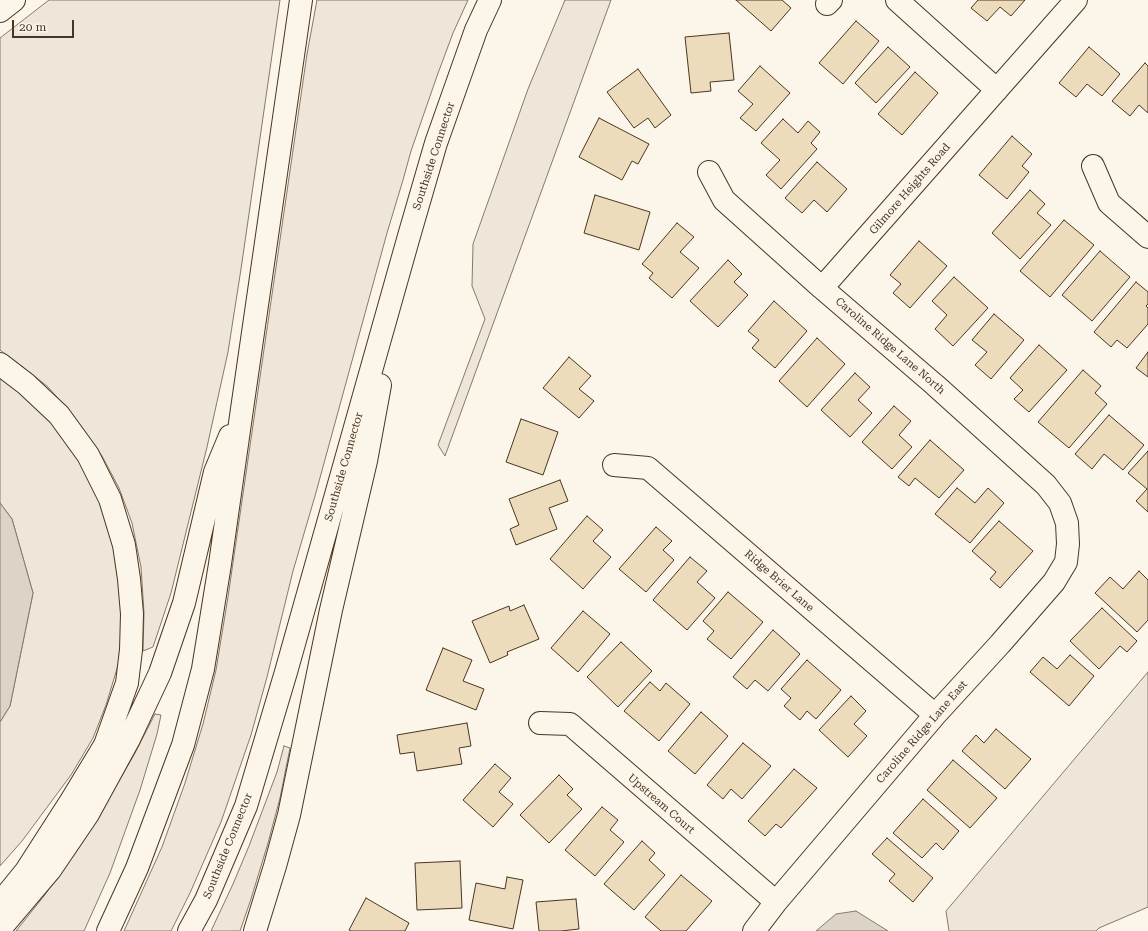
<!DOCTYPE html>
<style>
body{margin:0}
#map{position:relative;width:1148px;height:931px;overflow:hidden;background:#fbf6e9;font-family:"Roboto Serif",serif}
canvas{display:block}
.scale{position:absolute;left:12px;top:20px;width:62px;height:18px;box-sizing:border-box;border:2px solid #4a3520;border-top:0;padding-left:5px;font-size:12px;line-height:14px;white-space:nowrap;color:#4a3520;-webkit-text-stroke:3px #fbf6e9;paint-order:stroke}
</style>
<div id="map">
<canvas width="1148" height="931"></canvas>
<div class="scale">20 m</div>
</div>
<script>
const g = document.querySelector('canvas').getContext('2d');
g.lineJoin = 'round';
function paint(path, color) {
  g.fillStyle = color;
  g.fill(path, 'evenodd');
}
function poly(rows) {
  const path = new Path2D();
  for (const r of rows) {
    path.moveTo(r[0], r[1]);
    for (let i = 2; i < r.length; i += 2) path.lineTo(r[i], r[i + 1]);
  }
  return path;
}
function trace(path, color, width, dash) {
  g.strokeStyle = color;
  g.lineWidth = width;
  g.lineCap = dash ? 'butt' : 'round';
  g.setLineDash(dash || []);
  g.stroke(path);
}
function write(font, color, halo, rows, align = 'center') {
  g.font = font + ' "Roboto Serif",serif';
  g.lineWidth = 3;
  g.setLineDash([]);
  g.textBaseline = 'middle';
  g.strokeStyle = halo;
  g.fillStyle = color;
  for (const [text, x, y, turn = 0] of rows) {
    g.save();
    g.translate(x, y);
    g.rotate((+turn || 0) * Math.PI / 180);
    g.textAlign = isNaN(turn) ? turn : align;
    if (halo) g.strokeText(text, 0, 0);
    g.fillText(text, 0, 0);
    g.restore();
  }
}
const green = poly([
 [49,0,280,0,241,269,228,352,207,447,171,593,153,647,143,651,144,613,141,567,132,523,119,488,102,456,73,415,47,386,15,361,0,350,0,38,49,0],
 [317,0,468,0,453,33,437,76,411,151,403,180,387,233,315,496,293,571,267,677,251,735,221,822,190,893,171,931,124,931,162,847,185,783,203,724,216,670,228,597,307,54,317,0],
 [565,0,611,0,445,456,438,445,485,319,472,286,473,244,528,89,565,0],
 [0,375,43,412,59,432,75,454,90,480,103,510,113,539,122,601,122,631,119,662,106,705,93,738,71,775,22,841,0,866,0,722,10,706,33,593,12,519,0,503,0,375],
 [1148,672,1148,907,1099,928,1096,931,949,931,946,911,1148,672],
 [155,714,161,715,157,734,140,790,110,873,84,931,16,931,44,896,98,817,135,753,155,714],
 [284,746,290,748,280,798,268,843,251,899,240,931,211,931,233,884,249,846,277,772,284,746]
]);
paint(green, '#ede6d9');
trace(green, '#887966', 1);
const water = poly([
 [0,503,12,519,33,593,10,706,0,722,0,503],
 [856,911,888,931,816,931,836,914,856,911]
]);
paint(water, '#dcd4c6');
trace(water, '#887966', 1);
const building = poly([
 [736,0,782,0,791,8,771,31,736,0],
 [978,0,1025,0,1011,16,1000,7,987,21,971,8,978,0],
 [856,21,879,41,843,84,819,63,856,21],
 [729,33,734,80,710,82,711,91,691,93,685,37,729,33],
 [888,47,910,67,876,103,855,83,888,47],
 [1089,47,1120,74,1102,96,1087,84,1076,97,1059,83,1089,47],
 [1145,63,1148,66,1148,113,1139,105,1130,116,1112,101,1145,63],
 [760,66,790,93,756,131,740,118,753,104,738,91,760,66],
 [638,69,671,115,655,128,648,118,634,128,607,92,638,69],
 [915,72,938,93,902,135,878,114,915,72],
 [599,118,649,144,638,164,632,161,622,180,579,157,599,118],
 [783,119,798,133,808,121,820,132,811,143,817,149,781,189,766,175,780,160,761,143,783,119],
 [1012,136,1032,154,1022,166,1029,172,1007,199,979,175,1012,136],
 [817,162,847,189,827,212,814,200,802,213,785,198,817,162],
 [1030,190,1045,204,1037,213,1051,225,1020,259,992,233,1030,190],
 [595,195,650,212,639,250,584,233,595,195],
 [1064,220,1094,245,1050,297,1020,271,1064,220],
 [677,223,694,237,680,252,699,268,672,298,649,278,653,273,642,264,677,223],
 [919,241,947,266,910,308,893,293,901,284,890,275,919,241],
 [1100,251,1130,277,1092,321,1062,295,1100,251],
 [728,260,742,274,734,282,748,295,718,327,690,301,728,260],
 [954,277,988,308,953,346,935,329,947,315,932,301,954,277],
 [1136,282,1148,292,1148,304,1146,306,1148,308,1148,324,1127,348,1117,340,1111,347,1094,332,1136,282],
 [774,301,807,331,775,368,752,348,759,340,748,331,774,301],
 [994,314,1024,340,991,379,975,365,987,352,972,340,994,314],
 [817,338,845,364,807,407,779,381,817,338],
 [1039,345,1067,370,1029,412,1014,399,1023,390,1010,378,1039,345],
 [1148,352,1148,377,1136,368,1148,352],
 [569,357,591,376,579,389,594,401,579,418,543,388,569,357],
 [1083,370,1101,386,1095,393,1107,404,1069,448,1038,422,1083,370],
 [855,373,870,387,858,400,872,413,850,437,821,410,855,373],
 [894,406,911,421,899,435,912,447,892,469,862,442,894,406],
 [1109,415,1144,445,1123,470,1104,454,1092,469,1075,454,1109,415],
 [521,419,558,432,543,475,506,462,521,419],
 [930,440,964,470,939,498,915,478,909,486,898,477,930,440],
 [1148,451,1148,512,1136,501,1147,489,1128,473,1148,451],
 [560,480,568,501,549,508,557,529,516,545,510,529,519,525,509,499,560,480],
 [957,488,975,503,988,488,1004,503,970,543,935,514,957,488],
 [587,516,603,530,593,541,611,557,583,589,550,559,587,516],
 [999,521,1033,551,1000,588,990,579,996,572,972,551,999,521],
 [656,527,672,541,663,550,674,560,646,592,619,569,656,527],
 [690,557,707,571,697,582,715,598,687,630,653,600,690,557],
 [1139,571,1148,580,1148,620,1137,632,1095,593,1110,577,1123,589,1139,571],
 [728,592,763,622,731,659,707,639,714,631,703,621,728,592],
 [524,605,539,639,507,652,508,655,490,663,472,621,509,606,510,611,524,605],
 [1102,608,1137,641,1127,652,1120,646,1099,669,1070,641,1102,608],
 [583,611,610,634,578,672,551,648,583,611],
 [773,630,800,654,768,691,755,680,747,689,733,677,773,630],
 [621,642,652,671,618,707,587,677,621,642],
 [443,648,472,660,463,681,484,689,476,710,426,690,443,648],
 [1070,655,1094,676,1069,706,1030,672,1043,657,1057,669,1070,655],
 [807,660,841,690,816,719,807,711,800,720,784,706,791,698,781,689,807,660],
 [650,682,660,691,666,683,690,704,659,741,624,711,650,682],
 [851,696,866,711,854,724,867,736,848,757,819,730,851,696],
 [701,712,728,736,695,774,668,751,701,712],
 [467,723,471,746,459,748,462,764,417,771,414,752,400,754,397,735,467,723],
 [996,729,1031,759,1005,789,962,751,976,735,984,743,996,729],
 [743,743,771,766,742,799,731,789,723,799,707,785,743,743],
 [953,760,997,798,970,828,927,790,953,760],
 [495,764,511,778,499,792,513,804,493,827,463,800,495,764],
 [794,769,817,788,781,828,776,824,765,836,748,821,794,769],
 [559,775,573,789,567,795,582,809,549,843,520,815,559,775],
 [923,799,959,831,943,850,936,843,922,858,893,833,923,799],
 [602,807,618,820,610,830,624,842,595,876,565,850,602,807],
 [887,838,933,878,913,902,889,881,895,874,872,854,887,838],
 [642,841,655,853,649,860,665,875,634,910,604,884,642,841],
 [460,861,462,908,417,910,415,863,460,861],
 [681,875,712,901,686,931,661,931,645,917,681,875],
 [507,877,523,880,513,929,469,920,476,883,505,889,507,877],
 [366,898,409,923,405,931,351,931,349,930,366,898],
 [576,899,579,929,561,931,539,931,536,902,576,899]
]);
paint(building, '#ecdcbc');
trace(building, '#4a3520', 1);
const minor = poly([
 [897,0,997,90],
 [827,4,831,0],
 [1093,166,1109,203,1148,237],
 [709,172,724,200,822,288,935,385,1046,485,1060,503,1067,523,1068,544,1066,562,1054,582,1000,644,935,715,776,902,754,931],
 [822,288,1076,0],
 [614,465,648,468,935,715],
 [540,723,570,724,776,902]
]);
const highway = poly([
 [0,11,14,0],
 [0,364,26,384,59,415,88,455,110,499,124,545,129,579,132,614,131,650,127,683,105,745,71,801,26,871,0,903],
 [0,929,50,870,88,814,129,739,160,673,184,603,215,472,230,436],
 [108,931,137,868,183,745,203,669,220,564,242,409,301,0],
 [189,931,206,900,246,806,286,672,409,236,436,143,476,30,490,0],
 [255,931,275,866,289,815,331,610,366,461,380,385]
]);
trace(minor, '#4a3520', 24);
trace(highway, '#4a3520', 24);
trace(minor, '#fbf6e9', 22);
trace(highway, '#fbf6e9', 22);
write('11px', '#4a3520', '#fbf6e9', [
 ["Southside Connector",434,156,-72],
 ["Gilmore Heights Road",910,189,-49],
 ["Caroline Ridge Lane North",890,346,41],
 ["Southside Connector",344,467,-74],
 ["Ridge Brier Lane",779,581,41],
 ["Caroline Ridge Lane East",922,732,-49],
 ["Upstream Court",661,804,41],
 ["Southside Connector",228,846,-68]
]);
</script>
